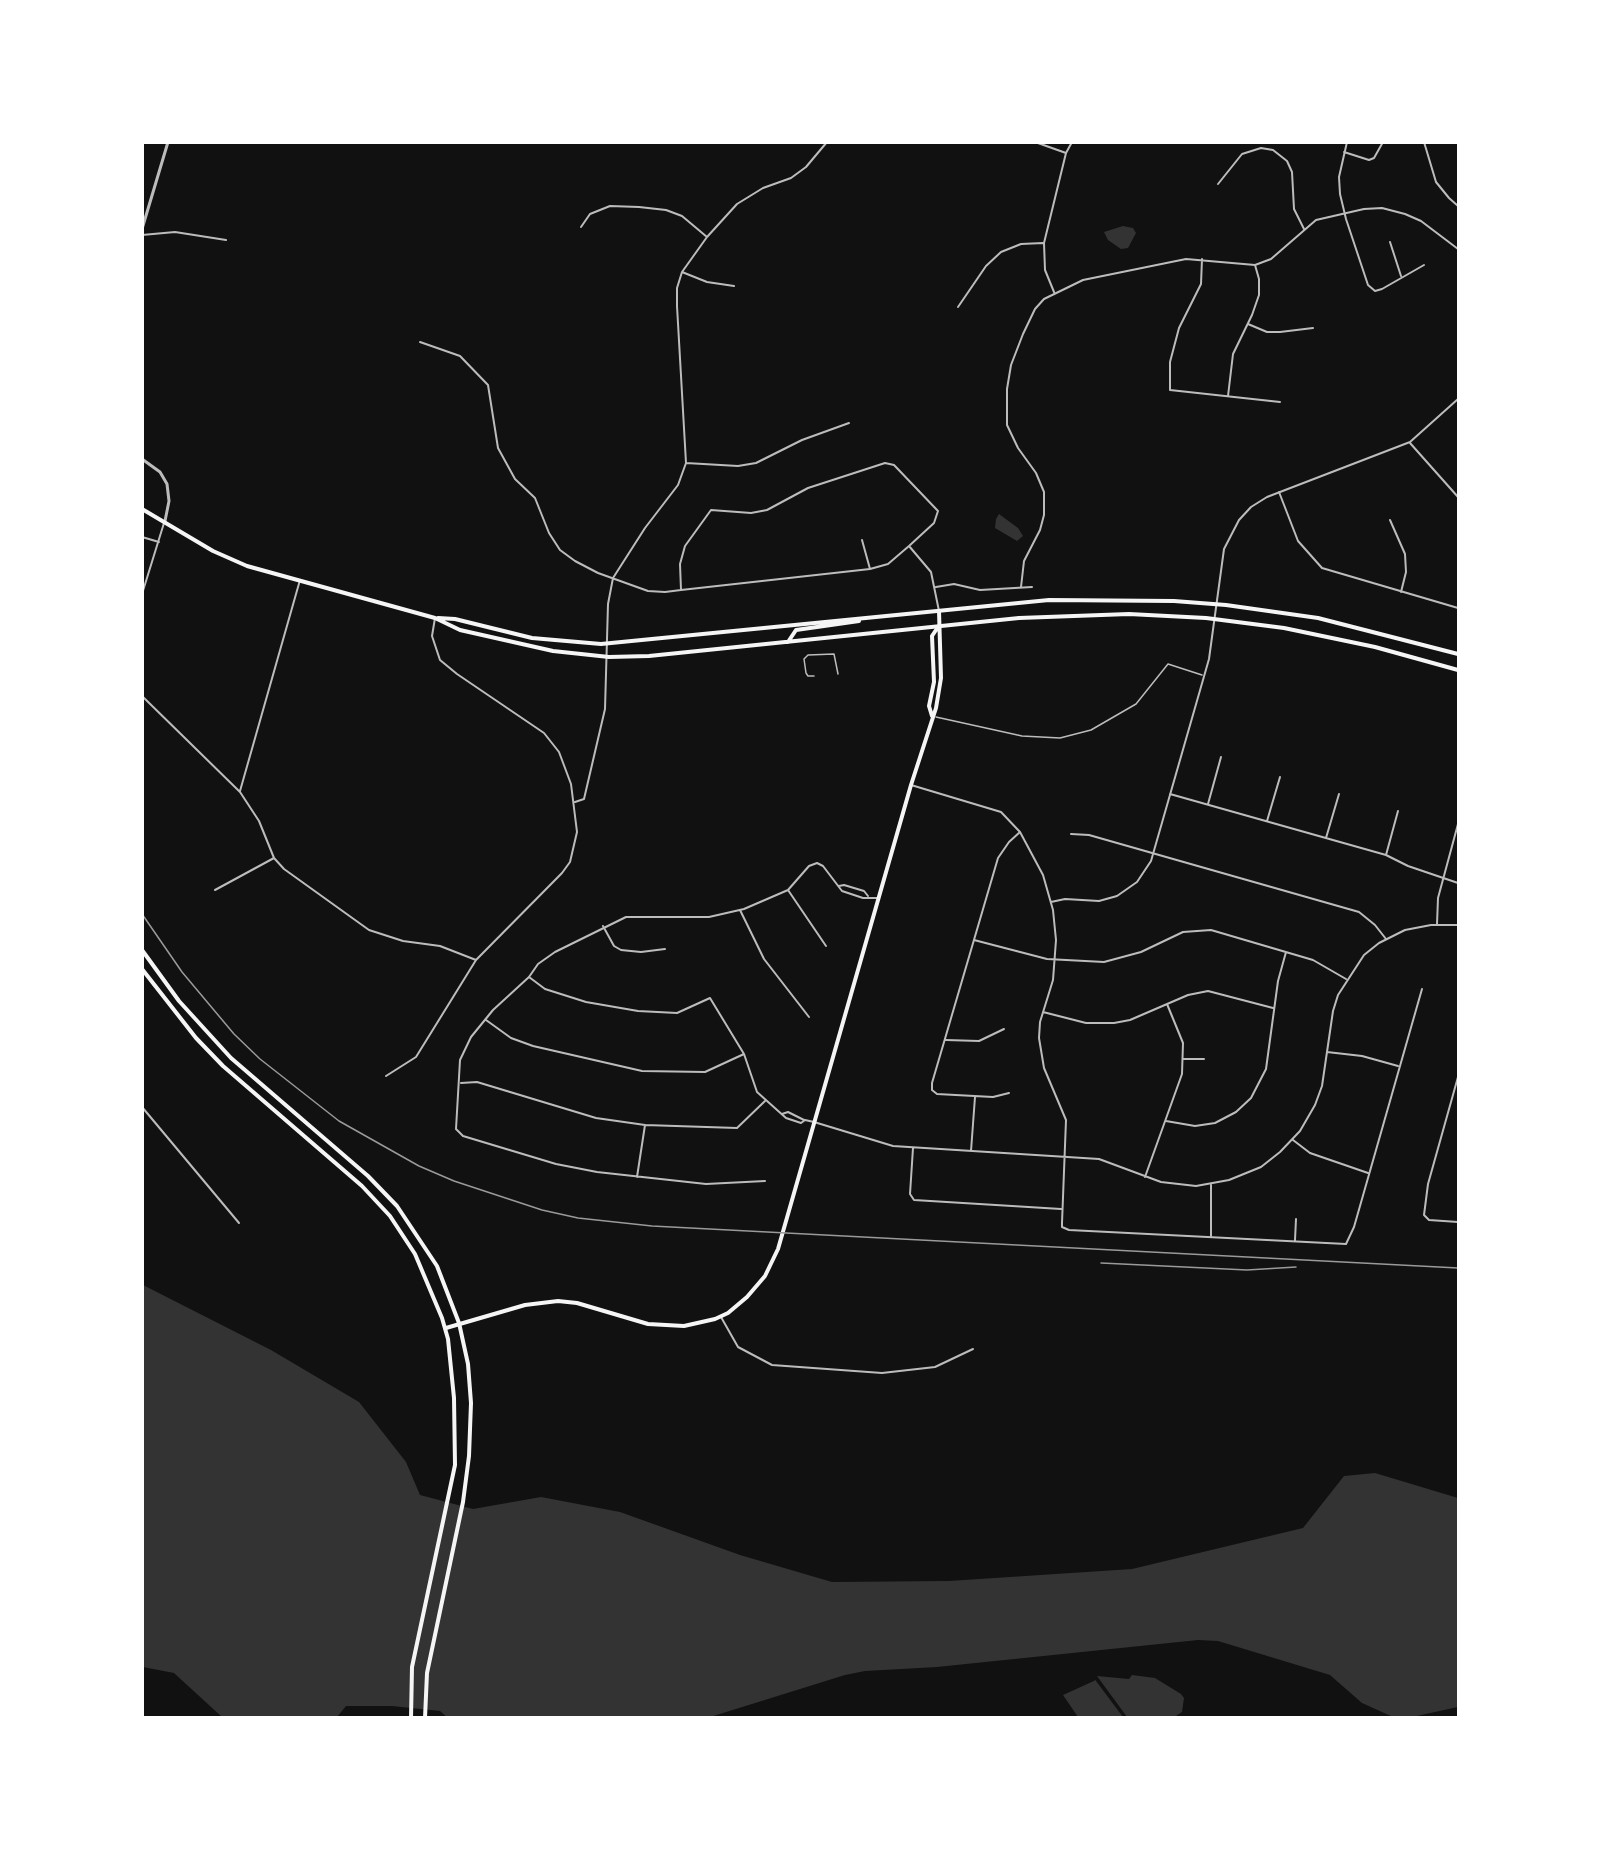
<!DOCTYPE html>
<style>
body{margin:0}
#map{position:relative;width:1601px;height:1860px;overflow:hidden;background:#111;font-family:Commissioner,sans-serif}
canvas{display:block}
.frame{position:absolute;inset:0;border:144px solid #fff;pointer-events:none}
</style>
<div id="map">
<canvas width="1601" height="1860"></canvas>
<div class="frame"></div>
</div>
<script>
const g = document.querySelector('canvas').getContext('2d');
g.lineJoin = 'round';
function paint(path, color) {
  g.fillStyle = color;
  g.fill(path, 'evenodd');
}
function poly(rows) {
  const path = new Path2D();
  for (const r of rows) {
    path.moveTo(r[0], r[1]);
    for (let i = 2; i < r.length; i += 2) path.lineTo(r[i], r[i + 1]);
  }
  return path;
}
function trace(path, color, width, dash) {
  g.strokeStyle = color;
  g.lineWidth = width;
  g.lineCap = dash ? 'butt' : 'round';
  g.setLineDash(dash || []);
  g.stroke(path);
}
paint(poly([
 [1123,226,1133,228,1136,233,1128,248,1121,249,1108,240,1104,232],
 [999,514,1018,528,1023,536,1017,541,995,528,996,519],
 [143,1285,271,1350,359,1402,406,1462,420,1495,473,1509,541,1497,620,1512,740,1555,832,1582,949,1581,1132,1569,1303,1528,1344,1476,1375,1473,1458,1498,1458,1707,1412,1717,1393,1717,1362,1703,1330,1675,1218,1641,1198,1640,937,1667,865,1671,845,1675,707,1718,448,1718,440,1711,392,1706,346,1706,337,1717,222,1717,174,1673,143,1667],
 [1132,1675,1155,1678,1181,1694,1184,1698,1182,1712,1176,1716,1127,1717,1097,1676,1129,1679],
 [1096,1680,1096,1681,1123,1717,1078,1717,1063,1695]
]), '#333');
trace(poly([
 [814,676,808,676,806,673,804,659,808,655,834,654,838,674],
 [936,717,1022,736,1060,738,1091,730,1136,704,1168,664,1202,675]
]), '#bcbcbc', 1.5);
trace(poly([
 [1035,142,1066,153],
 [1347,142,1339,177,1340,194,1346,219,1368,285,1375,291,1382,289,1424,265],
 [1424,142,1436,182,1449,198,1458,206],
 [1344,152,1369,160,1374,158,1383,142],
 [1218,184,1242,154,1261,148,1273,150,1287,161,1292,172,1294,209,1304,229],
 [581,227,590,214,610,206,639,207,666,210,682,216,707,237],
 [142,235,175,232,226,240],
 [1390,242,1401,276],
 [1202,259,1201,284,1179,328,1170,362,1170,390,1280,402],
 [682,272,707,282,734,286],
 [1054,292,1045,270,1044,243,1066,153,1072,142],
 [958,307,986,266,1001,252,1021,244,1043,243],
 [1248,324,1267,332,1280,332,1313,328],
 [420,342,460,356,488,385,498,448,515,479,535,498,549,533,560,550,575,561,598,573,648,591,665,592,681,590,870,569,888,564,909,546,934,523,938,511,894,465,885,463,808,488,767,510,751,513,711,510,685,546,680,564,681,590],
 [1228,396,1233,354,1252,315,1259,295,1259,279,1255,265],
 [1410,443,1458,497],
 [686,463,738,466,756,463,802,440,849,423],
 [1279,492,1298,541,1322,568,1458,608],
 [1390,520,1405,554,1406,572,1401,592],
 [142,537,159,542],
 [862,540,870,569],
 [909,546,931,572,939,611],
 [936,587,954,584,980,590,1032,587],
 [1021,587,1024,561,1040,530,1044,515,1044,492,1036,473,1018,448,1007,425,1007,389,1011,365,1023,334,1035,309,1044,299,1083,280,1186,259,1255,265,1271,259,1316,220,1364,209,1382,208,1405,214,1421,221,1458,249],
 [142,594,164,523],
 [142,696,240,792,259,821,274,858,284,869,369,930,403,941,440,946,476,960],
 [911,785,1001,812,1020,832,1043,875,1053,910,1056,940,1053,980,1040,1022,1039,1038,1044,1068,1066,1120,1062,1223,1062,1227,1069,1230,1346,1244,1354,1227,1422,989],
 [240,791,300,580],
 [1170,794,1386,855,1408,866,1458,883],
 [575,802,584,799,605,709,608,604,613,578,645,528,678,485,686,463,677,306,677,288,682,272,707,237,737,204,763,188,791,178,806,167,827,142],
 [1208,804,1221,757],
 [1267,821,1280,777],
 [1071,834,1089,835,1359,912,1375,925,1386,939],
 [1326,838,1339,794],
 [1386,855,1398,811],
 [839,886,844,885,864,891,868,896],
 [215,890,274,858],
 [788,890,826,946],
 [1051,902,1065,899,1099,901,1117,896,1137,882,1151,861,1209,659,1224,549,1239,520,1251,507,1267,497,1410,442,1458,399],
 [740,910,764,959,809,1017],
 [1437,924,1438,898,1458,824],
 [603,926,614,946,621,950,641,952,665,949],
 [974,940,1047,959,1104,962,1141,952,1183,932,1211,930,1313,960,1346,979],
 [529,977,545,989,586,1002,638,1011,677,1013,710,998,744,1054,757,1092,786,1118,801,1123,805,1120,814,1122,893,1146,1099,1159,1161,1182,1196,1186,1229,1180,1261,1167,1280,1152,1300,1131,1315,1105,1322,1086,1333,1011,1338,995,1364,955,1379,943,1405,930,1431,925,1458,925],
 [1043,1012,1086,1023,1114,1023,1130,1020,1188,995,1208,991,1273,1008],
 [486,1020,511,1038,533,1046,642,1071,705,1072,744,1054],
 [946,1040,979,1041,1004,1029],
 [1327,1052,1362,1056,1398,1066],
 [1183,1059,1204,1059],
 [386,1076,416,1057,476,960,562,873,570,862,577,832,571,784,559,752,544,733,457,674,440,660,432,636,435,618],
 [1458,1077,1428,1184,1424,1215,1429,1220,1458,1222],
 [461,1083,477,1082,596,1118,645,1125,737,1128,765,1101],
 [1009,1093,993,1097,937,1094,932,1090,932,1083,998,858,1009,842,1020,832],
 [142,1107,239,1223],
 [782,1114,788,1112,804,1120],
 [1166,1121,1195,1126,1215,1123,1236,1112,1251,1098,1266,1069,1278,981,1286,952],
 [1293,1140,1310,1153,1368,1173],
 [913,1148,910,1194,914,1200,1061,1209],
 [971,1151,975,1097],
 [637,1177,645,1125],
 [1145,1177,1182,1074,1183,1043,1167,1004],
 [765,1181,706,1184,597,1172,556,1164,463,1136,456,1129,460,1060,471,1037,493,1010,529,977,538,964,555,952,626,917,709,917,744,909,788,890,809,866,817,863,823,866,842,891,863,898,877,898],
 [1211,1185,1211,1236],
 [1295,1240,1296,1219],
 [721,1317,738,1347,772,1365,882,1373,935,1367,973,1349]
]), '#bcbcbc', 2);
trace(poly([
 [142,229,168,142],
 [142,459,160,472,167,484,169,501,165,521]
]), '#bcbcbc', 3);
trace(poly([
 [932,716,929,706,934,682,932,636,938,627],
 [446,1328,525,1305,558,1301,577,1303,648,1324,684,1326,715,1319,728,1313,747,1297,765,1276,778,1249,911,785,936,708,941,678,939,611]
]), '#f5f5f5', 4);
trace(poly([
 [142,509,213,551,247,566,435,618,460,630,553,651,609,657,649,656,1019,618,1129,614,1206,618,1284,628,1375,647,1458,670],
 [438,618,455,619,532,638,601,644,1049,600,1174,601,1226,605,1318,618,1458,654],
 [788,642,796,630,859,621],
 [142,950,179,1001,231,1058,368,1176,397,1206,437,1266,459,1323,468,1364,471,1403,469,1456,463,1502,427,1673,425,1718],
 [142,969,196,1038,223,1066,362,1186,390,1216,415,1254,442,1318,448,1339,454,1398,455,1465,412,1667,411,1718]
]), '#f5f5f5', 4);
trace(poly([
 [142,914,182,972,234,1034,260,1059,339,1121,419,1166,454,1181,542,1210,578,1218,652,1226,1458,1268],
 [1101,1263,1247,1270,1296,1267]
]), '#9a9a9a', 1.5);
</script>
